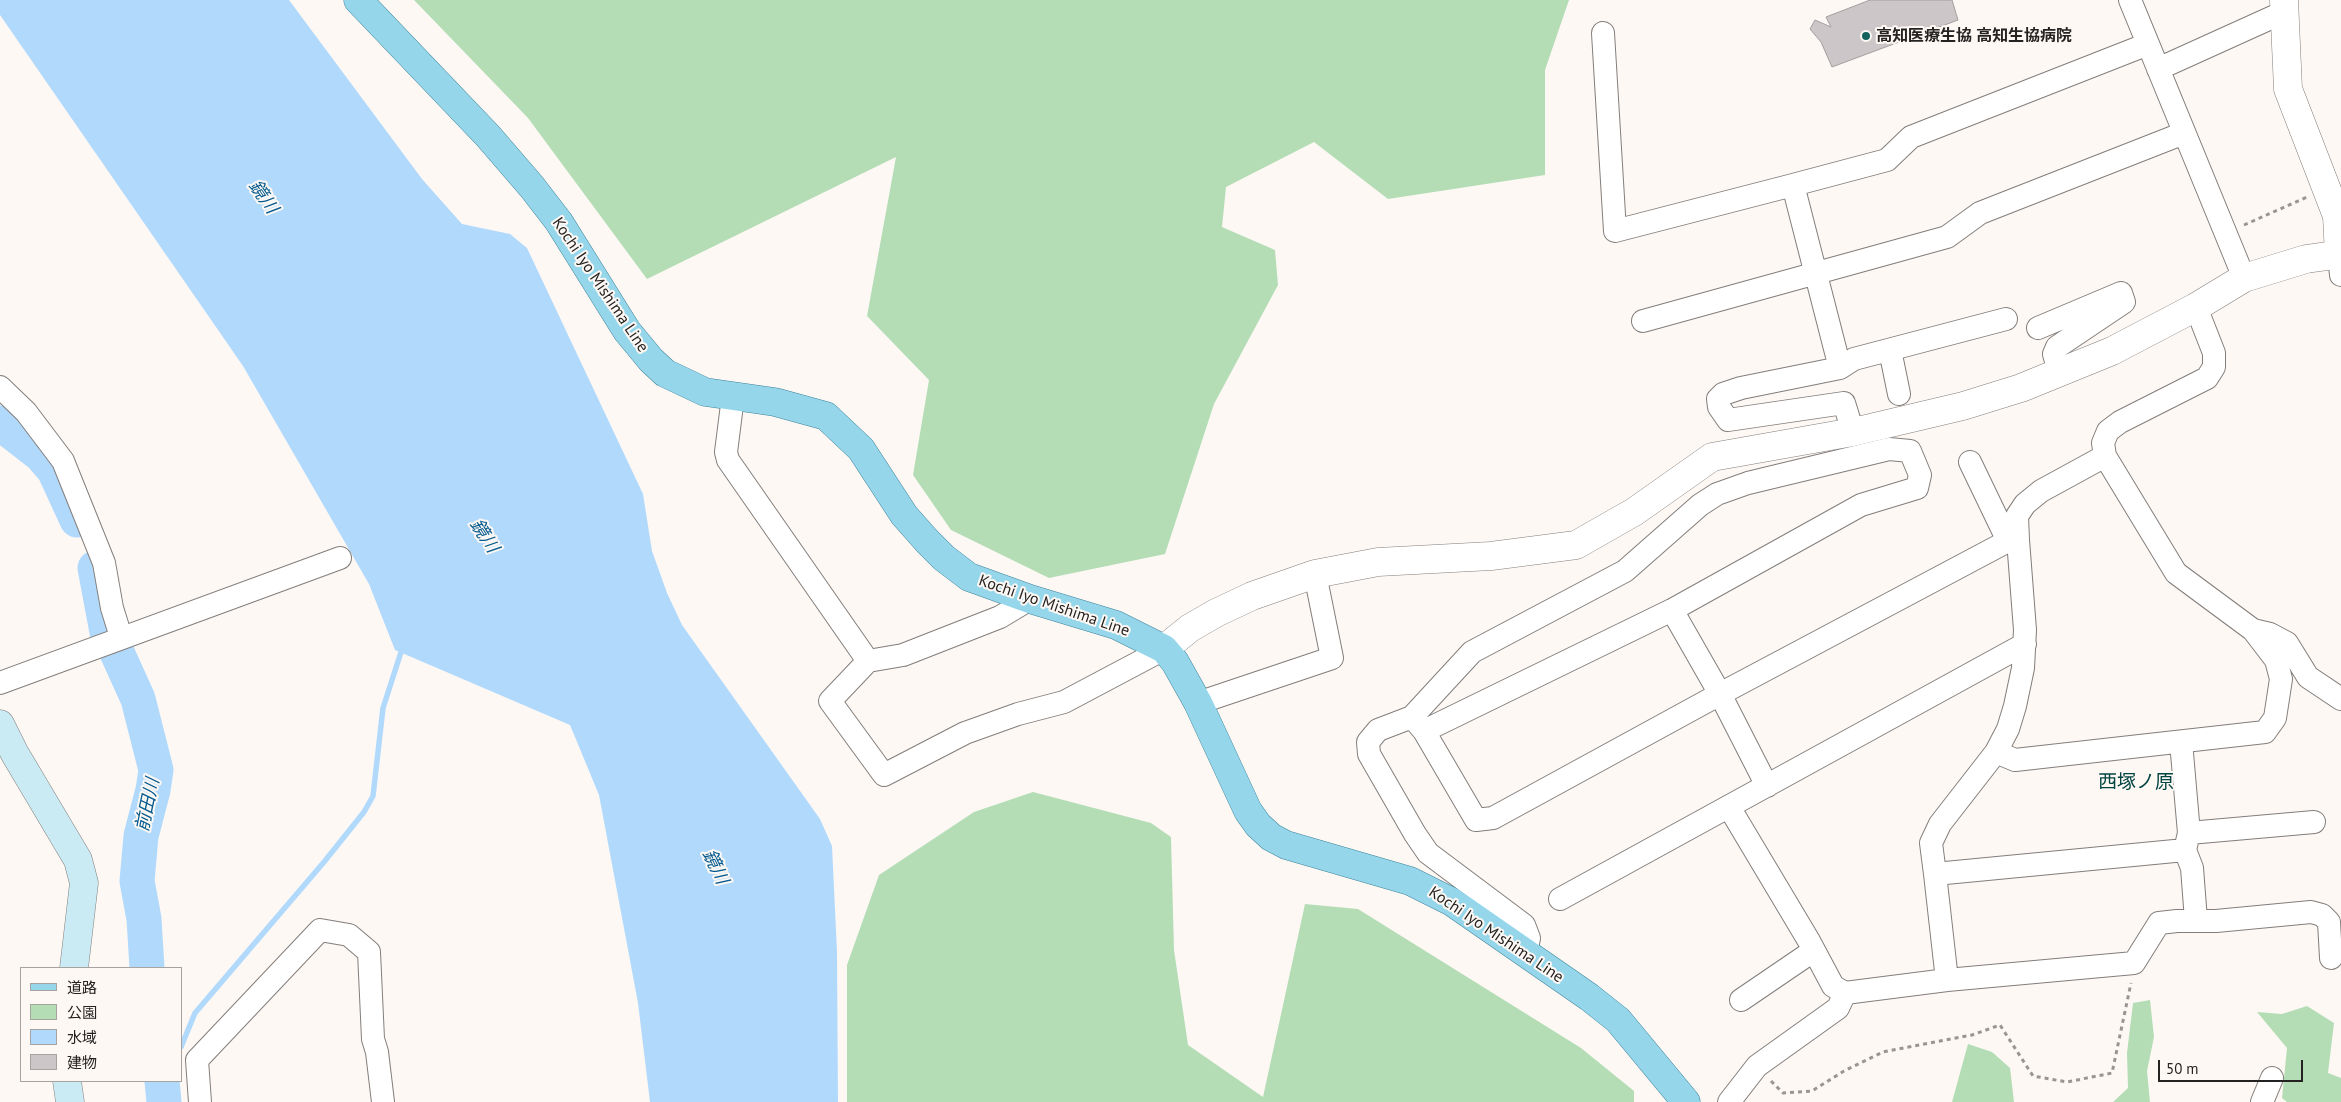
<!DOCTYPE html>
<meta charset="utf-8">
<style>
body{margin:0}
#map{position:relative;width:2341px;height:1102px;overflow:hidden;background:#fdf8f4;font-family:"PT Sans","Noto Sans JP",sans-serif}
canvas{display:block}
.legend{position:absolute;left:20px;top:967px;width:162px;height:115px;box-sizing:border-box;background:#fdf8f4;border:1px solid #a7a3a0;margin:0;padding:6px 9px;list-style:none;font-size:15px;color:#252322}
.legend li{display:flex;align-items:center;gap:10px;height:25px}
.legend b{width:25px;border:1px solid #a7a3a0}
.scale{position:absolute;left:2158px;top:1060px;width:145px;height:22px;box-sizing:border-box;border:2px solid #252322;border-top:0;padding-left:6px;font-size:15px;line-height:18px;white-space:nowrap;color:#252322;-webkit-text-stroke:4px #fdf8f4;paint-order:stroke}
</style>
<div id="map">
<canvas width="2341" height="1102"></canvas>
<ul class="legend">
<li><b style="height:6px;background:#95d6ea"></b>道路</li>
<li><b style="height:14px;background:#b4ddb6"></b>公園</li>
<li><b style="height:14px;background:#b1d9fc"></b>水域</li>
<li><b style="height:14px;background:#ccc6c8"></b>建物</li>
</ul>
<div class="scale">50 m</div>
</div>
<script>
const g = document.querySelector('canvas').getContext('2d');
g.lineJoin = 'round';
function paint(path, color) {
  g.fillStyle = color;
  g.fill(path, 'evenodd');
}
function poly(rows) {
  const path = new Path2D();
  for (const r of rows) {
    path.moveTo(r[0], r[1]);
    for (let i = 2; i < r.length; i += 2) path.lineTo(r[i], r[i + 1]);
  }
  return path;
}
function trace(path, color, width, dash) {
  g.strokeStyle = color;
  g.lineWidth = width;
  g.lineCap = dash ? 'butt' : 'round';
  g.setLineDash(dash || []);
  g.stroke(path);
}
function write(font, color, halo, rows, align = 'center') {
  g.font = font + ' "PT Sans","Noto Sans JP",sans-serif';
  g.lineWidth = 4;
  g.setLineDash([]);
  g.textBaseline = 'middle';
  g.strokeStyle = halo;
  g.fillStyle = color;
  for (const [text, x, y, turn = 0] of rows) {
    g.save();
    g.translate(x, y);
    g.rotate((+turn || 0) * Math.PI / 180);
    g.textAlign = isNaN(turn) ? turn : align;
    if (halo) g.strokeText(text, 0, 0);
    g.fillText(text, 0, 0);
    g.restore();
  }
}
paint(poly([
 [414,0,1569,0,1545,70,1545,175,1388,199,1314,142,1226,187,1222,227,1275,250,1278,285,1214,404,1165,554,1049,578,951,530,913,475,929,380,867,316,896,157,647,279,528,118],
 [1033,792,1151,823,1171,837,1174,950,1188,1045,1263,1097,1305,904,1358,909,1581,1048,1634,1091,1634,1102,847,1102,847,965,879,875,974,812],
 [2150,1000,2154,1037,2147,1071,2150,1102,2113,1102,2128,1088,2127,1053,2133,1003],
 [2307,1006,2334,1023,2328,1073,2341,1078,2341,1102,2287,1102,2282,1098,2287,1048,2257,1012,2282,1014],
 [1968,1044,1992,1052,2010,1068,2014,1102,1952,1102]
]), '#b4ddb6');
paint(poly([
 [0,0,289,0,422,179,462,224,510,234,527,248,643,494,652,551,667,593,682,625,820,819,832,846,837,952,838,1102,650,1102,638,1003,599,795,570,725,395,650,369,584,243,366,0,15]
]), '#b1d9fc');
trace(poly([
 [181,1047,195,1013,324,862,364,812,373,796,383,708,403,646],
 [176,1081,178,1102]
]), '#b1d9fc', 5.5);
trace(poly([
 [0,423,41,455,54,470,77,520],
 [95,568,107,632],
 [115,648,138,699,156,770,153,790,141,836,137,881,144,919,147,968],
 [162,1081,164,1102]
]), '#b1d9fc', 35);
const building = poly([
 [1870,0,1952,0,1958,20,1832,67,1821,42,1810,29,1815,20,1831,27,1826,17,1870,0]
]);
paint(building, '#ccc6c8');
trace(building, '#a49ea0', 1);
const minor = poly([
 [2130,0,2244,278],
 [1603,33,1615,231,1793,185,1840,368],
 [2158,69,2284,12],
 [1793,185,1887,160,1911,137,2148,44],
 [2339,254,2341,275],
 [1643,321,1947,237,1980,213,2184,133],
 [2038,328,2121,293,2124,302,2057,347,2054,354,2059,372],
 [1890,350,1899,394],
 [0,387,26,412,63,461,104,563,112,608,121,637],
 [733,397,726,452,728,460,868,661,903,655,1000,617,1030,599],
 [1853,432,1844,403,1728,420,1719,407,1718,399,1723,394,1741,388,1840,368,1854,359,2006,319],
 [1970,462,2008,541],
 [2018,540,2017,516,2025,504,2041,491,2105,456],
 [1672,610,1720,694,1767,786],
 [2253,630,2270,634,2287,643,2308,677,2341,699],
 [868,661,830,701,884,775,965,733,1018,714,1064,702,1164,649],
 [0,683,340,558],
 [1198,703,1332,658,1315,574],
 [1412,717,1424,731,1476,820,1493,818,1720,694,2008,541,2018,540,2025,630,2023,668,2015,706,2008,729,1996,752,2015,760,2265,732,2275,718,2281,679,2276,660,2253,630,2176,573,2105,456,2103,443,2108,431,2120,422,2207,378,2214,367,2214,353,2196,307],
 [1424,731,1672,610,1861,505,1917,488,1920,475,1910,451,1889,449,1748,483,1717,494,1700,505,1625,571,1472,652,1412,717,1378,730,1368,742,1369,754,1415,834,1428,853,1524,925,1529,938,1526,954],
 [2181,742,2189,833,2185,850,2192,868,2196,920],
 [1729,807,1809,941,1833,986,1845,993,1947,980,2134,963,2159,923,2177,921,2216,921,2311,912,2322,915,2329,922,2331,958],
 [2189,833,2314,822],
 [1935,874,1931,843,1940,824,1996,752],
 [1560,899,2025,644],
 [1947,980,1935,874,2185,850],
 [1741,1000,1813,951],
 [200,1102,197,1060,320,930,349,935,369,952,373,1039,377,1052,383,1102],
 [1729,1102,1757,1066,1838,1008,1845,993],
 [2262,1102,2272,1078]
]);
const tertiary = poly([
 [2284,0,2288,89,2337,216,2339,254],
 [1164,649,1190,628,1216,613,1252,596,1315,574,1378,562,1491,556,1576,545,1634,512,1712,457,1853,432,1963,406,2021,388,2112,351,2196,307,2244,278,2306,259,2341,254]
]);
const secondary = poly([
 [0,724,15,754,78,860,84,883,74,968],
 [67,1081,70,1102]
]);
const primary = poly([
 [358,0,488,136,532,187,559,222,627,331,651,360,665,373,705,392,775,402,826,416,861,449,904,515,927,541,944,558,969,577,1030,599,1116,625,1164,649,1175,662,1198,703,1248,811,1258,825,1271,837,1286,845,1410,881,1452,902,1589,997,1618,1020,1686,1102]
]);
trace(minor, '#837e7b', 24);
trace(tertiary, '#837e7b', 29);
trace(secondary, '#837e7b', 29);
trace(primary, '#40859b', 29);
trace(poly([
 [2244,225,2307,197],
 [1771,1081,1783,1093,1812,1091,1844,1071,1883,1052,1972,1035,2000,1025,2033,1076,2067,1082,2112,1073,2131,983]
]), '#999593', 3, [4, 4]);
trace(minor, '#fff', 22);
trace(tertiary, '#fff', 28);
trace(secondary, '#caeaf4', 28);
trace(primary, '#95d6ea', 28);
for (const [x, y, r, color] of [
 [1866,36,5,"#14625e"]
]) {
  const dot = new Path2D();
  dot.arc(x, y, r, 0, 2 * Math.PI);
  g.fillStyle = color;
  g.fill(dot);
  trace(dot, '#fdf8f4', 2);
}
write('bold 16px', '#252322', '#fdf8f4', [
 ["高知医療生協 高知生協病院",1876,36]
], 'left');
write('16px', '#252322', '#fdf8f4', [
 ["Kochi Iyo Mishima Line",600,285,56],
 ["Kochi Iyo Mishima Line",1054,606,19],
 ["Kochi Iyo Mishima Line",1496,935,34]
]);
write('italic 18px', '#055b8f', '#fdf8f4', [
 ["鏡川",263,197,55],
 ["鏡川",484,536,57],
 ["前田川",148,805,-78],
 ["鏡川",715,867,64]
]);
write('19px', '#024441', '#fdf8f4', [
 ["西塚ノ原",2136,783]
]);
</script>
